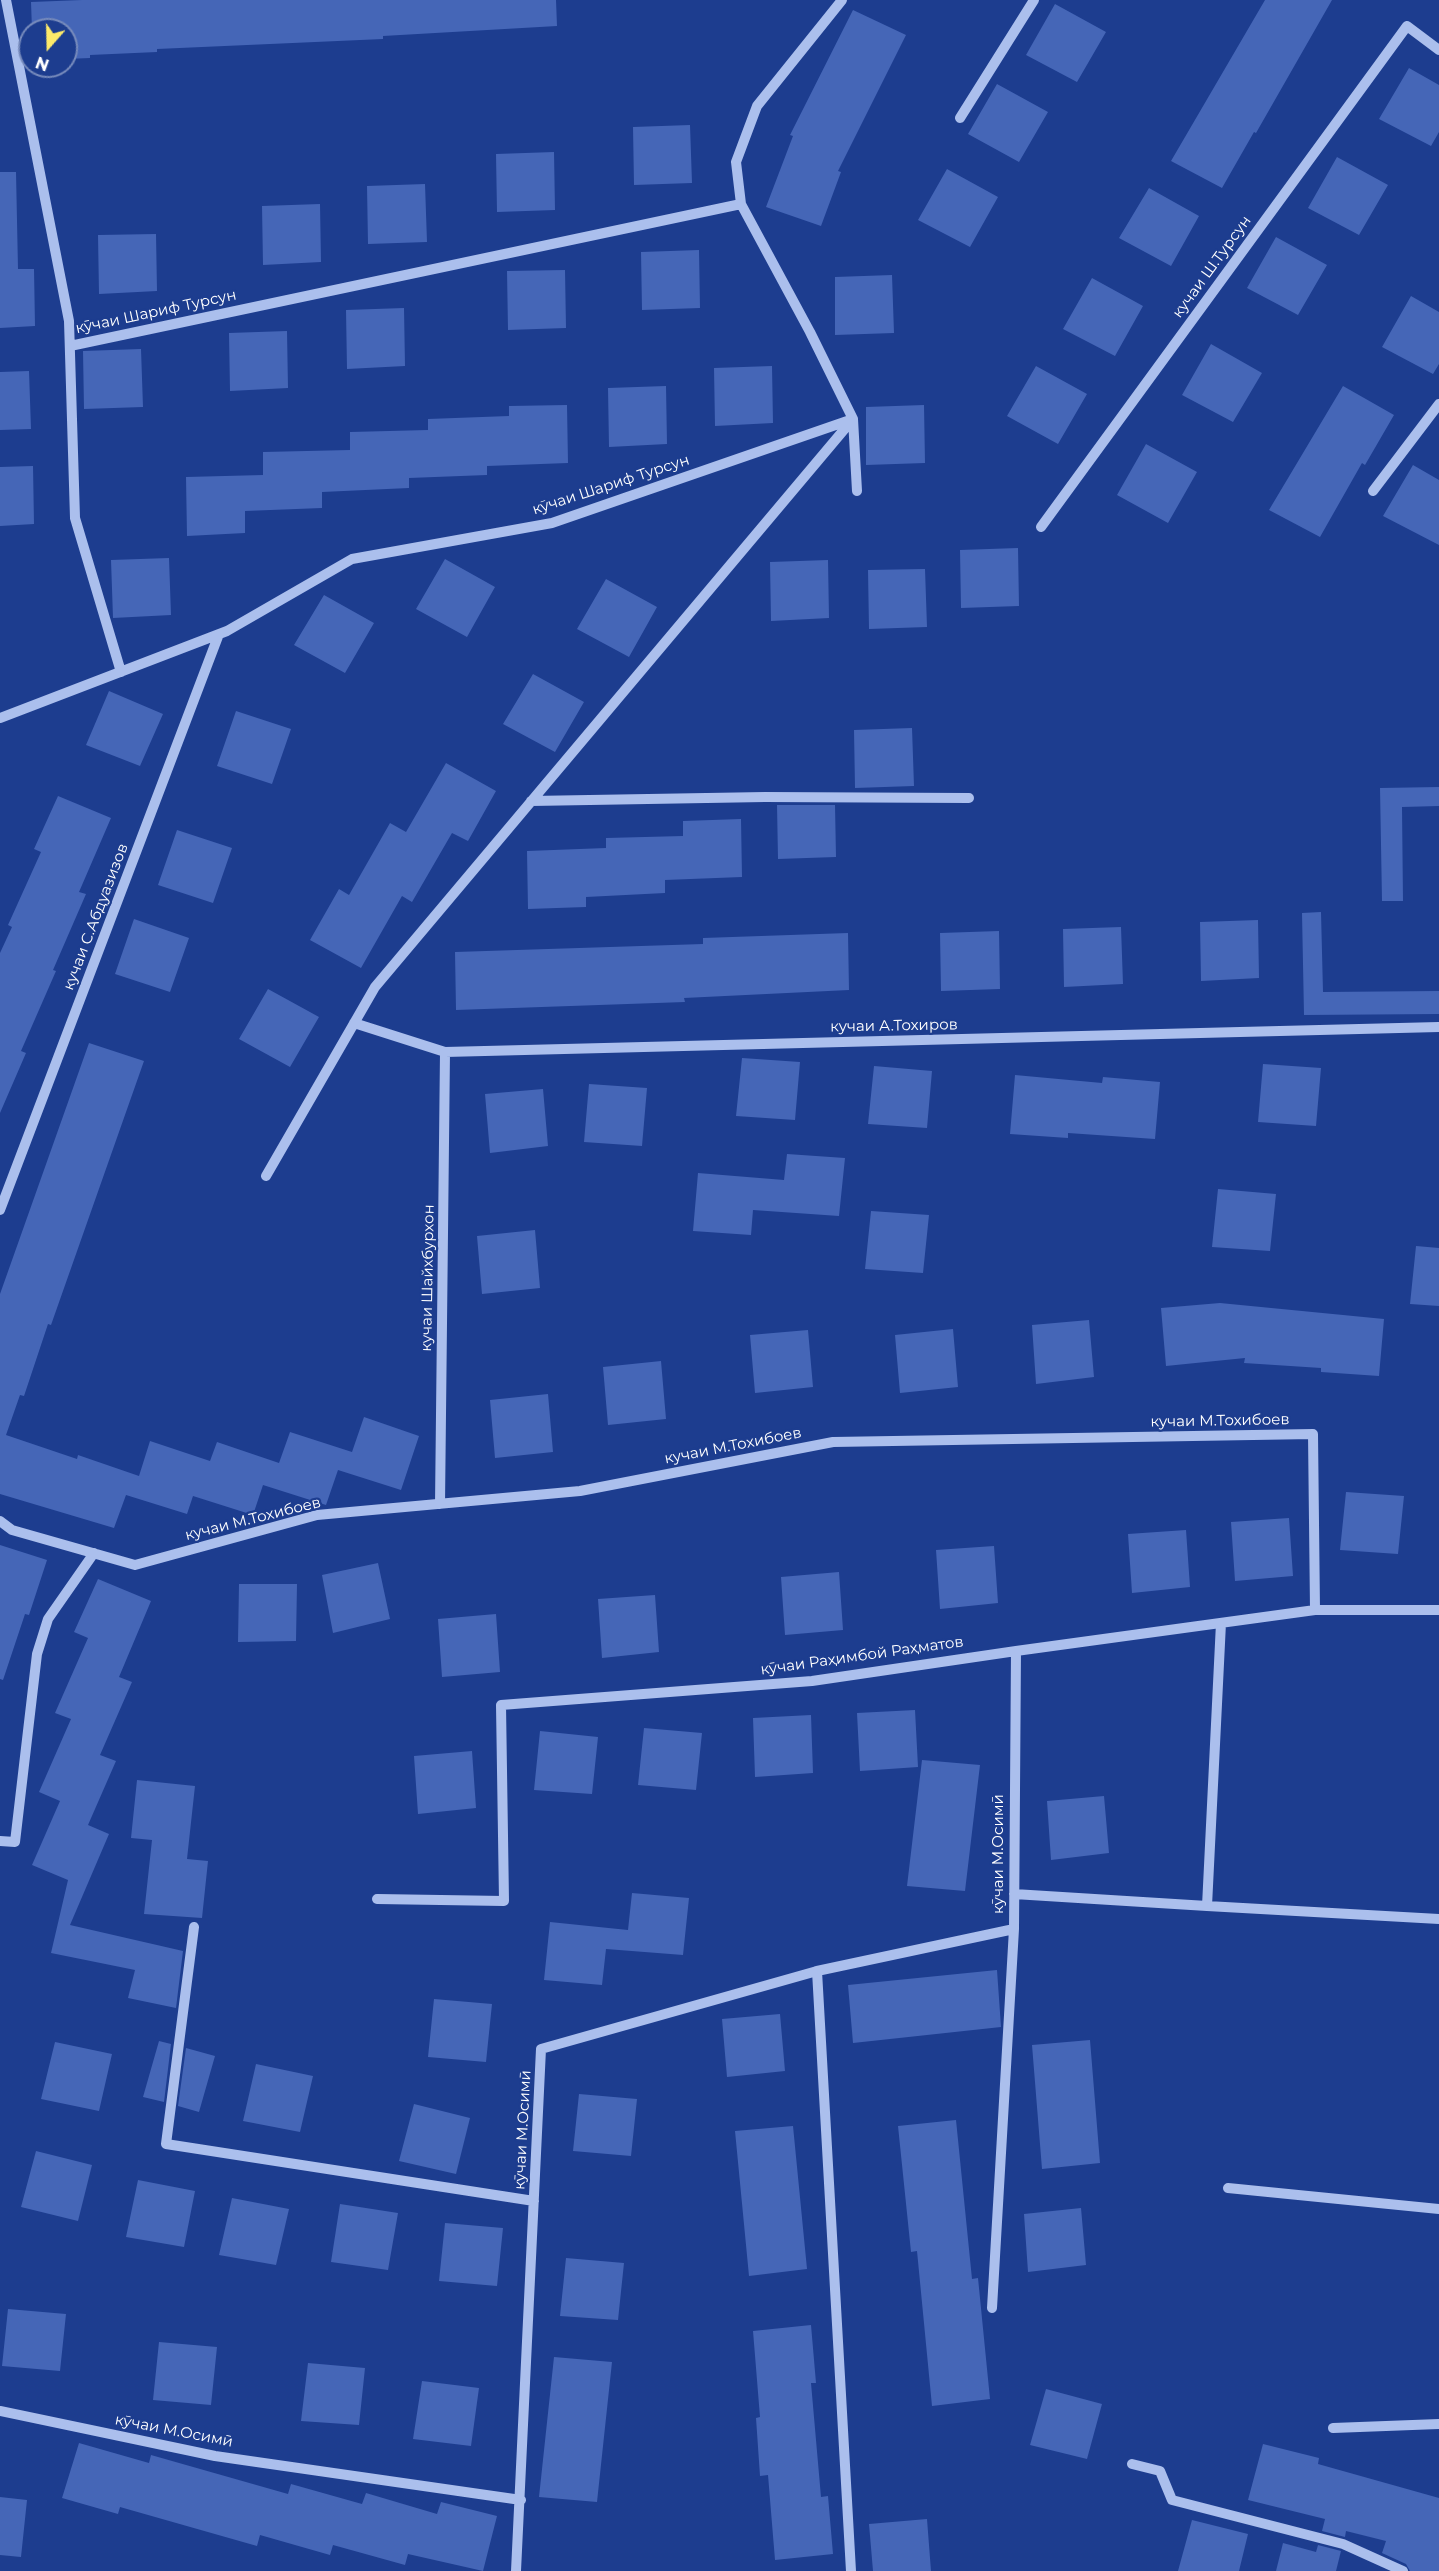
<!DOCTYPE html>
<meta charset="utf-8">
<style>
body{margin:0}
#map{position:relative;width:1439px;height:2571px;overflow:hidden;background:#1d3d8f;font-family:Montserrat,sans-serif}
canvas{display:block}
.north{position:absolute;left:18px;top:18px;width:60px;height:60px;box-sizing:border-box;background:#1d3d8f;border:2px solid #778bbc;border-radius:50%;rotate:200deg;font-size:16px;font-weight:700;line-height:24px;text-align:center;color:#fff}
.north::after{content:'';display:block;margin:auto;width:21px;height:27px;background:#fdea6a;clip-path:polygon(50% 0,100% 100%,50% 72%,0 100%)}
</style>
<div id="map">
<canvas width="1439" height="2571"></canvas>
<div class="north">N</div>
</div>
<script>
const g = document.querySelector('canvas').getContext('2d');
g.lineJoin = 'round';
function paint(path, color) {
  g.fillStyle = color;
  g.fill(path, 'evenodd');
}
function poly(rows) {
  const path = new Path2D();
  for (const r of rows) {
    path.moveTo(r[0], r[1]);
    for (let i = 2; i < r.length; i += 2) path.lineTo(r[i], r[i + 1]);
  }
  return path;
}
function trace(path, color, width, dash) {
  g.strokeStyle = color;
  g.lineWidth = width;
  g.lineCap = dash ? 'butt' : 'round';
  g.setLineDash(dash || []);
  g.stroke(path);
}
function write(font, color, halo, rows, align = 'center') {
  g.font = font + ' Montserrat,sans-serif';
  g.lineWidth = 4.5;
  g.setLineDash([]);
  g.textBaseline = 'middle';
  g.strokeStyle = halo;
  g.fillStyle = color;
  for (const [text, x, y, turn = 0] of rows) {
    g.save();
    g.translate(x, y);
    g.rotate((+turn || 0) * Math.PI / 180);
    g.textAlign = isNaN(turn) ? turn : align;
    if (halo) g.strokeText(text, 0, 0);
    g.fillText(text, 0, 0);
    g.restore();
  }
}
paint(poly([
 [82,0,556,0,557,26,383,36,383,39,157,49,157,52,90,55,90,58,66,59,66,30,32,30,31,2],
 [1265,0,1332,0,1256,133,1254,132,1222,188,1171,161],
 [1055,4,1106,32,1077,82,1026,55],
 [853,10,906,35,838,171,841,172,821,226,766,207,793,136,790,135],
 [1409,68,1439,85,1439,132,1431,146,1379,119],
 [997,84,1048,112,1019,162,968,134],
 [690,125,692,183,634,185,633,127],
 [554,152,555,210,497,212,496,154],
 [1337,157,1388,185,1359,235,1308,208],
 [947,169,998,197,970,247,918,220],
 [0,172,16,172,18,269,34,269,35,326,0,328],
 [425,184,427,242,368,244,367,186],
 [1149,188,1199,216,1171,266,1119,238],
 [320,204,321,262,263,265,262,206],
 [156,234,157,291,99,294,98,235],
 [1276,237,1327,265,1298,315,1247,288],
 [699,250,700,308,642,310,641,252],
 [565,270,566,328,508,330,507,271],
 [892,275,894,333,835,335,835,277],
 [1092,278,1143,306,1115,356,1063,329],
 [1411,296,1439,312,1439,364,1433,374,1382,347],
 [404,308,405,366,347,369,346,310],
 [287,331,288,388,230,391,229,333],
 [1211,344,1262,373,1233,422,1182,395],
 [141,349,143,407,84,409,83,351],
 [772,366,773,423,715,426,714,368],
 [1036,366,1087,394,1058,444,1007,416],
 [29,371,31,429,0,430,0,372],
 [666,386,667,444,609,447,608,388],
 [1343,386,1394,415,1365,465,1362,463,1320,537,1269,510],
 [567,405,568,463,487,466,487,475,409,478,409,488,322,492,322,508,245,511,245,533,187,536,186,477,263,475,263,452,350,450,350,432,428,430,428,419,509,416,509,406],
 [924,405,925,463,866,465,866,407],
 [1146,444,1197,472,1168,523,1117,495],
 [1413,465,1439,480,1439,545,1383,516],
 [33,466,34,524,0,526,0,467],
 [1018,548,1019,606,961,608,960,550],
 [169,558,171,615,113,618,111,560],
 [445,559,495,587,467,637,416,609],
 [828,560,829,618,771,621,770,562],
 [925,569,927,627,869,629,868,570],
 [606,579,657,607,629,657,577,629],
 [324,595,374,623,345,673,294,645],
 [533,674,584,702,555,752,503,724],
 [109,691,163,714,140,766,86,745],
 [236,711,291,729,272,784,217,766],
 [912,728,914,786,855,788,854,730],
 [446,763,496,791,468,841,452,833,412,902,402,896,361,968,310,940,339,889,349,895,390,823,406,832],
 [1439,787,1439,806,1402,807,1403,901,1382,901,1380,788],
 [58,796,111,818,79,892,86,894,53,970,56,971,21,1051,26,1053,0,1113,0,953,12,927,8,925,41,852,34,849],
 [777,805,835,805,836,857,778,859],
 [741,819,742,877,665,880,665,893,586,897,586,907,528,909,527,851,606,848,606,838,683,836,683,821],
 [177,830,232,848,213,903,158,885],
 [1321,912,1323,992,1439,991,1439,1014,1304,1015,1302,913],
 [134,919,189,938,170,992,115,974],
 [1258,920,1259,978,1201,981,1200,922],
 [1121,927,1123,984,1064,987,1063,929],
 [999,931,1000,989,941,991,940,933],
 [848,933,849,990,684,998,685,1002,456,1010,455,952,703,944,703,938],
 [268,989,319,1017,290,1067,239,1039],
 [89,1043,144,1061,51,1325,48,1324,24,1396,20,1395,6,1435,77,1459,78,1455,139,1476,150,1441,210,1461,217,1442,279,1463,290,1432,352,1452,364,1417,419,1436,401,1490,338,1470,326,1505,263,1485,253,1515,193,1496,187,1514,126,1495,114,1528,0,1494,0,1294],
 [742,1058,800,1062,795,1120,736,1116],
 [1263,1064,1321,1068,1316,1126,1258,1122],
 [874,1066,932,1071,927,1128,868,1124],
 [1015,1075,1102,1083,1103,1077,1160,1082,1155,1139,1068,1133,1068,1138,1010,1134],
 [589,1084,647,1088,642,1146,584,1142],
 [543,1089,548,1146,490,1153,485,1094],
 [787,1154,845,1158,839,1216,753,1210,751,1235,693,1231,698,1173,784,1180],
 [1218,1189,1276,1194,1270,1251,1212,1247],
 [871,1211,929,1215,923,1273,865,1269],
 [535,1230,540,1288,482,1294,477,1236],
 [1416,1246,1439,1248,1439,1306,1410,1304],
 [1220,1303,1384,1319,1379,1376,1321,1372,1321,1368,1244,1363,1245,1358,1166,1366,1161,1308],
 [1089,1320,1094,1377,1036,1384,1032,1325],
 [953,1329,958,1387,900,1393,895,1335],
 [808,1330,813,1387,755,1393,750,1335],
 [661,1361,666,1419,608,1425,603,1367],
 [548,1394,553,1452,495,1458,490,1400],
 [1346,1492,1404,1496,1398,1554,1340,1550],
 [1289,1518,1293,1576,1235,1581,1231,1522],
 [1186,1530,1190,1587,1132,1593,1128,1534],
 [0,1545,47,1560,29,1615,25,1614,3,1680,0,1679],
 [994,1546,998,1603,940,1609,936,1550],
 [378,1563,390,1619,333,1633,322,1575],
 [839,1572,843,1630,785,1635,781,1577],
 [98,1579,151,1601,119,1677,132,1682,100,1755,116,1761,88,1825,109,1834,70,1925,183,1951,176,2008,128,1998,135,1970,51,1953,68,1880,32,1865,60,1801,39,1792,71,1719,55,1713,88,1638,74,1632],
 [239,1584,297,1584,296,1641,238,1642],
 [655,1595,659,1652,602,1658,598,1599],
 [496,1614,500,1672,442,1677,438,1619],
 [915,1710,918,1767,860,1771,857,1713],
 [811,1715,813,1773,755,1777,753,1718],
 [644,1728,702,1733,696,1790,638,1785],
 [540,1731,598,1737,592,1794,534,1790],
 [472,1751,476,1808,418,1814,414,1756],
 [922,1760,980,1765,965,1891,907,1886],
 [137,1780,195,1786,187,1859,208,1861,202,1918,144,1914,152,1840,131,1838],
 [1104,1796,1109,1853,1051,1860,1047,1801],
 [632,1893,689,1898,683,1955,606,1949,602,1985,544,1980,550,1922,628,1930],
 [997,1970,1001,2027,853,2043,848,1985],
 [434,1999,492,2004,486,2062,428,2057],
 [780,2014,785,2071,727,2077,722,2019],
 [1090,2040,1100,2163,1042,2169,1032,2045],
 [159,2041,171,2044,164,2102,143,2097],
 [55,2042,112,2054,99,2111,41,2099],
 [186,2048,215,2056,199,2112,178,2106],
 [256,2064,313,2076,300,2132,243,2121],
 [579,2094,637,2099,631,2156,573,2151],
 [414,2104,470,2118,456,2174,399,2161],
 [956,2120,972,2279,978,2278,990,2399,932,2406,917,2251,911,2252,898,2126],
 [793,2126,807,2269,749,2276,735,2131],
 [36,2151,92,2165,78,2221,21,2207],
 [138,2180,195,2191,184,2247,126,2237],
 [232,2198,289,2209,276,2265,219,2255],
 [340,2204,398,2213,388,2270,331,2262],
 [1081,2208,1086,2265,1028,2272,1024,2214],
 [445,2223,503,2228,497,2286,439,2281],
 [566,2258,624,2263,618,2320,560,2316],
 [8,2309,66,2314,60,2371,2,2366],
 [811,2325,816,2383,811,2383,821,2497,828,2496,833,2554,775,2560,768,2475,760,2476,756,2418,760,2417,753,2331],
 [159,2342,217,2347,211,2405,153,2400],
 [554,2357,612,2362,597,2502,539,2497],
 [308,2363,365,2368,359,2425,301,2421],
 [422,2381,479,2388,471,2446,413,2439],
 [1046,2389,1102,2404,1087,2459,1030,2445],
 [79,2443,149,2463,151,2455,288,2494,291,2484,362,2504,366,2493,437,2514,441,2502,497,2516,483,2571,408,2554,405,2565,333,2545,330,2555,260,2535,257,2546,120,2507,118,2514,62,2498],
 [1263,2444,1319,2458,1318,2464,1439,2498,1439,2571,1410,2571,1406,2564,1382,2553,1386,2541,1346,2531,1345,2537,1322,2531,1325,2519,1248,2500],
 [0,2497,27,2500,21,2557,0,2555],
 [927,2519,931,2571,873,2571,869,2524],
 [1192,2520,1248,2534,1239,2571,1178,2571],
 [1283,2543,1316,2552,1318,2545,1341,2551,1336,2571,1276,2571]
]), '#4566b7');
trace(poly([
 [6,0,69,321,75,518,121,672],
 [842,0,757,106,736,162,741,204,810,332,853,419,857,491],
 [960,118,1034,0],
 [70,346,741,204],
 [1373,491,1439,404],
 [1041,527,1407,26,1439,50],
 [0,718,227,631,352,559,552,523,853,419],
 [531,801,765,797,969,798],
 [354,1023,445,1052,1439,1027],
 [266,1176,375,987,853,419],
 [0,1210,219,634],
 [440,1504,445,1052],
 [0,1521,12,1530,135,1565,317,1515,580,1491,833,1442,1313,1434,1315,1610],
 [0,1841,15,1842,37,1654,48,1619,94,1553],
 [1014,1894,1207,1906,1221,1623],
 [377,1899,504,1901,501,1705,812,1681,1016,1651,1315,1610,1439,1610],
 [1207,1906,1439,1919],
 [194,1927,166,2144,534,2201],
 [1228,2188,1439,2209],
 [992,2308,1014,1929],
 [0,2411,215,2456,521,2500],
 [1333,2428,1439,2424],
 [1132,2464,1160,2471,1172,2500,1343,2544,1403,2571],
 [516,2571,541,2049,817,1971],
 [851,2571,817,1971,1014,1929,1016,1651]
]), '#abbfed', 10);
write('15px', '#fff', '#1d3d8f', [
 ["кучаи Ш.Турсун",1212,267,-54],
 ["кӯчаи Шариф Турсун",156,312,-12],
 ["кӯчаи Шариф Турсун",611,485,-18],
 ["кучаи С.Абдуазизов",96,917,-69],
 ["кучаи А.Тохиров",894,1026,-1],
 ["кучаи Шайхбурхон",428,1278,-89],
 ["кучаи М.Тохибоев",1220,1421,-1],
 ["кучаи М.Тохибоев",733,1446,-11],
 ["кучаи М.Тохибоев",253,1519,-14],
 ["кӯчаи Раҳимбой Раҳматов",862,1656,-8],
 ["кӯчаи М.Осимӣ",999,1854,-90],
 ["кӯчаи М.Осимӣ",523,2130,-87],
 ["кӯчаи М.Осимӣ",174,2431,11]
]);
</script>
